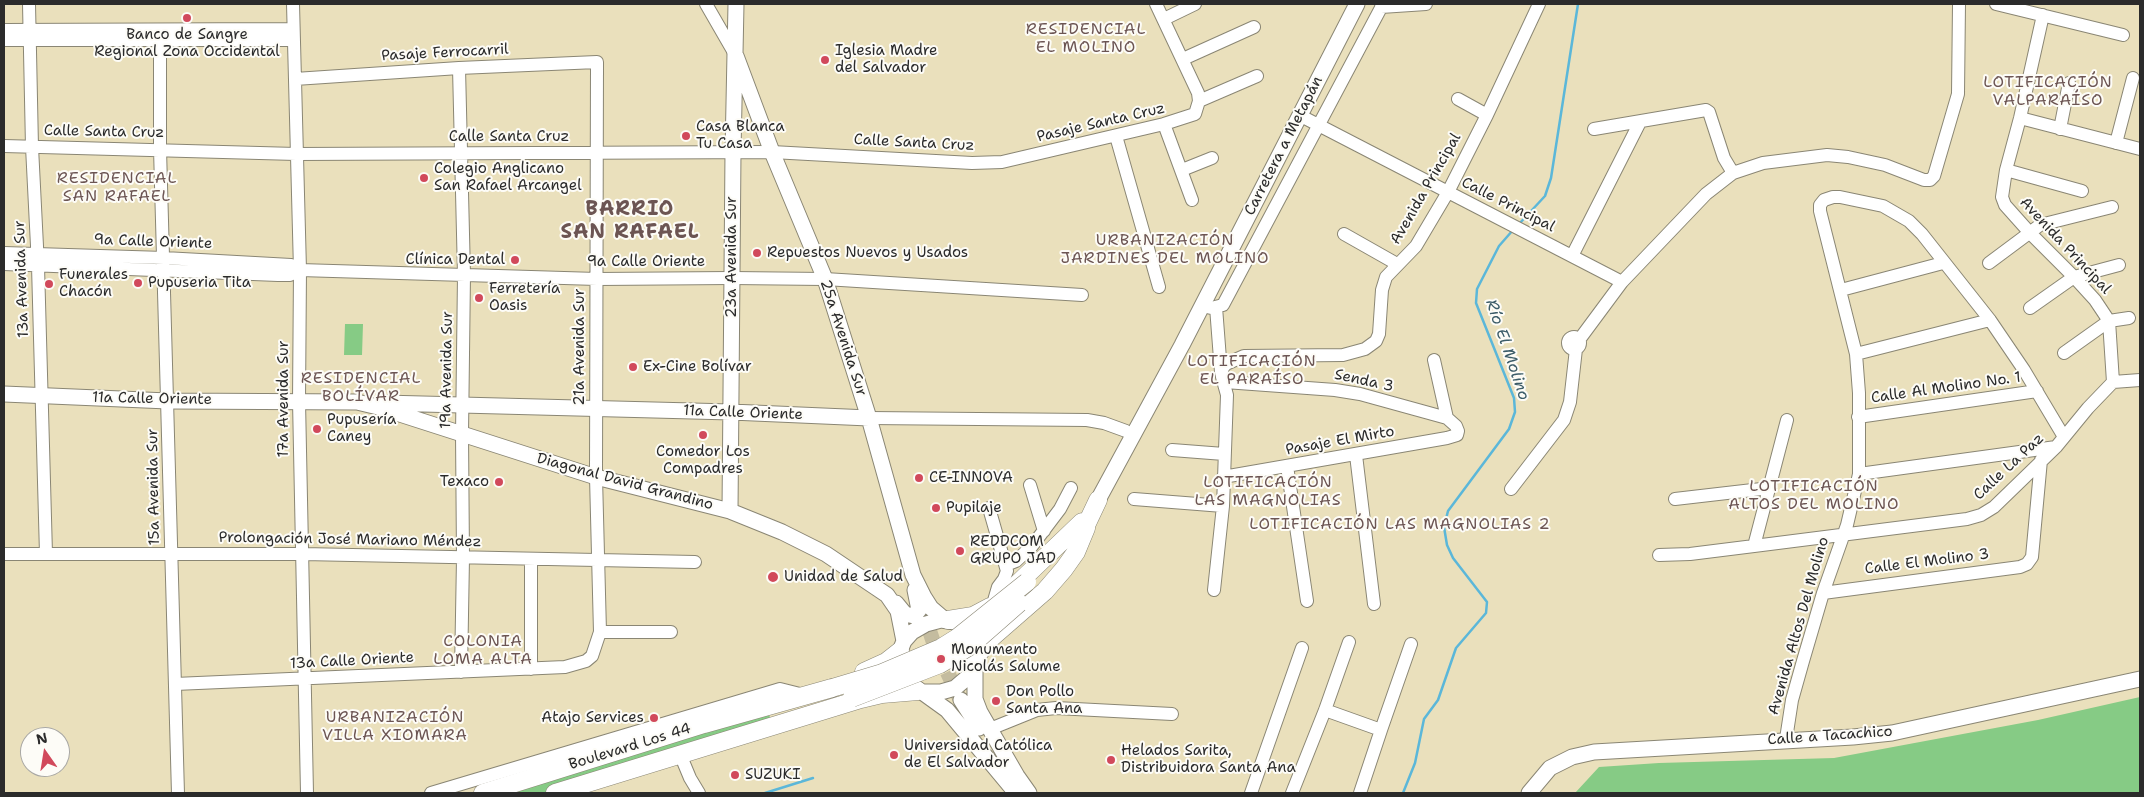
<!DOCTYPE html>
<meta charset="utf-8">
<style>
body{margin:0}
#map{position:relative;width:2144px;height:797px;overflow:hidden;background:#eae0bc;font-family:"Shantell Sans",sans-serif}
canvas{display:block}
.frame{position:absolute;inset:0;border:5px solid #2b2b2b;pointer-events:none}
.north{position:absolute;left:20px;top:727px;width:50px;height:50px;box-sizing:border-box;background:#fdfcf7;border:1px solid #a9a8a5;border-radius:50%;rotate:347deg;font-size:14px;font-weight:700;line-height:20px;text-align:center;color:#2b2b2b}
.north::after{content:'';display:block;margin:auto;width:18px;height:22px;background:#d1495b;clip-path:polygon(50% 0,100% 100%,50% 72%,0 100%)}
</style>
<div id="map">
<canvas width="2144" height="797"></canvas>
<div class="frame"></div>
<div class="north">N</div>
</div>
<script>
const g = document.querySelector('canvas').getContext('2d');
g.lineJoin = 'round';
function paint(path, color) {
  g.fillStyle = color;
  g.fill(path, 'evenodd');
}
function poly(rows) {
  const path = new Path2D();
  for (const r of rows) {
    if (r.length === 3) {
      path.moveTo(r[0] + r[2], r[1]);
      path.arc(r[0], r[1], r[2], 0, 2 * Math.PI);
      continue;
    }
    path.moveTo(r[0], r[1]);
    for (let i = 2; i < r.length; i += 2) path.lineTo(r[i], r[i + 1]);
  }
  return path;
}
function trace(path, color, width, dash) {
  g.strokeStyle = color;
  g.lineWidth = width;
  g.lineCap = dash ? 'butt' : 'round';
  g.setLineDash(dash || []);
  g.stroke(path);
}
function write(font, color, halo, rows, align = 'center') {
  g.font = font + ' "Shantell Sans",sans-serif';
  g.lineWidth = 4;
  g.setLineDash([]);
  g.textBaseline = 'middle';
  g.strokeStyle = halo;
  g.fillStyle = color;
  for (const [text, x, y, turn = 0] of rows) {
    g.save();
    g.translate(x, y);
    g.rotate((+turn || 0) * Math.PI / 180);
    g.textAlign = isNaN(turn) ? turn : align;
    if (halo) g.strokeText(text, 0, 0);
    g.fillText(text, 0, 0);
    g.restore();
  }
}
paint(poly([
 [345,324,363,324,362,355,344,355],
 [2140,697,2140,793,1575,793,1599,767,1659,763,1834,758,2038,720],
 [768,712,771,720,544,793,498,793]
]), '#86cb85');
trace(poly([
 [1519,224,1545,196,1551,178,1578,4],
 [765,793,813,778],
 [1403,793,1415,763,1424,719,1438,700,1456,648,1486,613,1487,602,1453,558,1447,545,1444,527,1448,511,1509,429,1515,412,1514,398,1476,303,1477,289,1499,246,1513,230]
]), '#5bb7d9', 2.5);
trace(poly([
 [922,608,934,644,960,699]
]), '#c4bc9f', 15, [15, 8]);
const minor = poly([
 [29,4,32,147,38,266,46,554],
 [293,4,300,270,299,401,307,793],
 [706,4,736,56],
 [1996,4,2123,35],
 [1381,7,1426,4],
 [2043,15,2020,118,2006,170,2002,197,2005,205,2030,233,2074,277,2095,300,2109,321,2113,382],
 [1164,19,1195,4],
 [4,30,293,29],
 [160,30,160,149,178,793],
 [4,40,293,40],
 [1183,59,1254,27],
 [459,68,464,275,462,434,463,558,461,672],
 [1458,99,1487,115],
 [1199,101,1257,76],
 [1299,115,1622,282],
 [2020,118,2140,149],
 [1164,124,1192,200],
 [1594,129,1706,110,1709,112,1724,158,1733,173],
 [2060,129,2069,83],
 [1116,136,1159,287],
 [2116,143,2133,78],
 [4,146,296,154,772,152,972,163,1002,162,1164,124,1195,114,1199,101,1198,93,1156,4],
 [1182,170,1212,158],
 [2006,170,2082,191],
 [1344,234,1397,264],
 [4,253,164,258,291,265,300,270],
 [1572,256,1640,122],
 [1989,263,2040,225,2112,207],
 [4,264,278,275,290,275,300,270,597,279,732,278,825,279,1082,295],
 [1841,290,1943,263],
 [1202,306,1211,308,1223,305,1383,4],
 [1216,307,1221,372],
 [2030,308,2074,277,2119,265],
 [1574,343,6],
 [1579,340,1622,282,1706,194,1733,173,1763,163,1827,155,1848,157,1885,165,1924,180,1930,180,1934,176,1958,94,1959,4],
 [2064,353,2109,321,2129,318],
 [1856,354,1990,320],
 [1434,360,1447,418],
 [1858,417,2037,391],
 [869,418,1087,420,1104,423,1126,431],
 [1172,450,1224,454],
 [1356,455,1374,604],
 [1287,466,1307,601],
 [1859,474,2056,447],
 [1223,477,1447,438,1457,435,1458,431,1456,426,1447,418,1360,394,1335,390,1225,382],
 [1030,485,1044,531],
 [1511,489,1564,420,1570,402,1576,349],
 [1134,499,1223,506],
 [1675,499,1770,488],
 [989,508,1007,571,1004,579,998,587,993,604],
 [1754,546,1787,420],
 [4,554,303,554,695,562],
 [1659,555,1690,554,1754,546,1967,519,1981,515,1994,507,2056,447,2088,408,2113,382,2140,380],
 [1006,565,1016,561,1032,546,1060,509,1071,488],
 [1214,590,1223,506,1227,395,1222,377,1222,369,1226,364,1244,356,1343,355,1365,349,1376,341,1379,334,1382,290,1386,277,1416,246,1448,192,1487,115,1539,4],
 [1823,593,2020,567,2027,564,2032,557,2041,460],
 [600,632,671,632],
 [531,669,531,560],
 [175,684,565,667,586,661,592,656,600,632,596,477,597,62,459,68,295,79],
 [1325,710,1381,730,1411,644],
 [990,729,1037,710,1056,708,1172,714],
 [1786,739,1792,700,1803,661,1823,593,1847,525,1859,474,1859,393,1856,354,1820,211,1820,205,1824,200,1833,197,1840,197,1883,206,1909,221,1922,234,1990,320,2024,370,2064,437],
 [680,754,690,778,699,793],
 [431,793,780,689,800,694],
 [1251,793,1302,648],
 [1292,793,1325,710,1349,642],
 [1360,793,1381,730]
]);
const major = poly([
 [736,56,772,152,825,279,869,418,913,575,924,597,931,608,945,620],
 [4,394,168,401,357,402,378,407,596,477,730,511,782,532,826,554,887,595,898,611,904,641],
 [384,403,731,412,869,418],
 [1098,500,1182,345,1357,4],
 [730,511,733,152,736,4],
 [896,603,905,614,914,616,919,610,915,590],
 [941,620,955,622,969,632,975,646,974,664,969,676,955,688,941,692,922,692,909,683,904,676,901,666,900,651,904,641,912,632,926,624,941,620],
 [975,666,975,699,980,712,1017,776,1029,793],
 [922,692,947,710,1016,793],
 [961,700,979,728],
 [1529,793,1550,768,1572,757,1594,752,1853,737,1892,733,2140,679]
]);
const highway = poly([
 [1081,536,1098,500],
 [1012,589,1082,522],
 [948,620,973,616,990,607],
 [975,658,990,639,1045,591,1064,569,1076,552,1086,528],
 [864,672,886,662,900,651],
 [483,793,704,724,832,688],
 [555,793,861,699,882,694,918,691]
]);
trace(minor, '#8a8674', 14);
trace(major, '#8a8674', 17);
trace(highway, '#8a8674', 19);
trace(minor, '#fff', 12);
trace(major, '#fff', 15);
trace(highway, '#fff', 18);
const highwayBridge = poly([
 [832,688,882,673,941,648,957,638,1027,582],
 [852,698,940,664,970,646,1019,603]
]);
trace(highwayBridge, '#8a8674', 19, []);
trace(highwayBridge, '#fff', 18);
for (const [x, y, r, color] of [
 [187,18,5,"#d1495b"],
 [825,60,5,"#d1495b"],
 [686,136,5,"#d1495b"],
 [424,178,5,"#d1495b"],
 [757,253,5,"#d1495b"],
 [515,260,5,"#d1495b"],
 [138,283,5,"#d1495b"],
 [49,284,5,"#d1495b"],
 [479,298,5,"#d1495b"],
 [633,367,5,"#d1495b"],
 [317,429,5,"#d1495b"],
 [703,435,5,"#d1495b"],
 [919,478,5,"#d1495b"],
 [499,482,5,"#d1495b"],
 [936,508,5,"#d1495b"],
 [960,551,5,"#d1495b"],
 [773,577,6,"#d1495b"],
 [941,659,5,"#d1495b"],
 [996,701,5,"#d1495b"],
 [654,718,5,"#d1495b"],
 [894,755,5,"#d1495b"],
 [1111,760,5,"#d1495b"],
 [735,775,5,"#d1495b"]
]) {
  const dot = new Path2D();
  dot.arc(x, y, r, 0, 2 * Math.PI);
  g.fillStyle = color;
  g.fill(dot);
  trace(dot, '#fdfcf7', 2);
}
write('15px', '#2b2b2b', '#fdfcf7', [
 ["Banco de Sangre",187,35,"center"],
 ["Regional Zona Occidental",187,52,"center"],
 ["Iglesia Madre",835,51],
 ["del Salvador",835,68],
 ["Casa Blanca",696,127],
 ["Tu Casa",696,144],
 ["Colegio Anglicano",434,169],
 ["San Rafael Arcangel",434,186],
 ["Repuestos Nuevos y Usados",767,253],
 ["Clínica Dental",505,260,"right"],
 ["Funerales",59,275],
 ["Chacón",59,292],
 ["Pupuseria Tita",148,283],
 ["Ferretería",489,289],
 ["Oasis",489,306],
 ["Ex-Cine Bolívar",643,367],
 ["Pupusería",327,420],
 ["Caney",327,437],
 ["Comedor Los",703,452,"center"],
 ["Compadres",703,469,"center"],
 ["CE-INNOVA",929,478],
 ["Texaco",489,482,"right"],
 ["Pupilaje",946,508],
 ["REDDCOM",970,542],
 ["GRUPO JAD",970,559],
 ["Unidad de Salud",784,577],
 ["Monumento",951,650],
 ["Nicolás Salume",951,667],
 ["Don Pollo",1006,692],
 ["Santa Ana",1006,709],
 ["Atajo Services",644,718,"right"],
 ["Universidad Católica",904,746],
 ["de El Salvador",904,763],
 ["Helados Sarita,",1121,751],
 ["Distribuidora Santa Ana",1121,768],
 ["SUZUKI",745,775]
], 'left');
write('15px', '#2b2b2b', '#fdfcf7', [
 ["Pasaje Ferrocarril",445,53,-3],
 ["Pasaje Santa Cruz",1101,123,-13],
 ["Calle Santa Cruz",104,132,1],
 ["Calle Santa Cruz",509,137],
 ["Calle Santa Cruz",914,143,3],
 ["Carretera a Metapán",1284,146,-63],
 ["Avenida Principal",1426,189,-60],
 ["Calle Principal",1508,205,27],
 ["9a Calle Oriente",153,242,2],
 ["Avenida Principal",2065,246,47],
 ["23a Avenida Sur",732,257,-90],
 ["9a Calle Oriente",646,262],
 ["13a Avenida Sur",22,279,-92],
 ["25a Avenida Sur",843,338,72],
 ["21a Avenida Sur",580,347,-90],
 ["19a Avenida Sur",447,370,-89],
 ["Senda 3",1364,381,12],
 ["Calle Al Molino No. 1",1946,388,-8],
 ["11a Calle Oriente",152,399,1],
 ["17a Avenida Sur",284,399,-90],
 ["11a Calle Oriente",743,413,2],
 ["Pasaje El Mirto",1340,441,-10],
 ["Calle La Paz",2009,467,-43],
 ["Diagonal David Grandino",625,482,15],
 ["15a Avenida Sur",154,487,-91],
 ["Prolongación José Mariano Méndez",350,540,1],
 ["Calle El Molino 3",1927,562,-7],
 ["Avenida Altos Del Molino",1799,626,-74],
 ["13a Calle Oriente",352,661,-3],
 ["Calle a Tacachico",1830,736,-4],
 ["Boulevard Los 44",630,747,-17]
]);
g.letterSpacing = '1px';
write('16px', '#6c5553', '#fdfcf7', [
 ["RESIDENCIAL",1086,30],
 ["EL MOLINO",1086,48],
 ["LOTIFICACIÓN",2048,83],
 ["VALPARAÍSO",2048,101],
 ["RESIDENCIAL",117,179],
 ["SAN RAFAEL",117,197],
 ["URBANIZACIÓN",1165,241],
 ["JARDINES DEL MOLINO",1165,259],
 ["LOTIFICACIÓN",1252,362],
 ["EL PARAÍSO",1252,380],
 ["RESIDENCIAL",361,379],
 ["BOLÍVAR",361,397],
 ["LOTIFICACIÓN",1268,483],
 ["LAS MAGNOLIAS",1268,501],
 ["LOTIFICACIÓN",1814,487],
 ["ALTOS DEL MOLINO",1814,505],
 ["LOTIFICACIÓN LAS MAGNOLIAS 2",1400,525],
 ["COLONIA",483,642],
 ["LOMA ALTA",483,660],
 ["URBANIZACIÓN",395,718],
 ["VILLA XIOMARA",395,736]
]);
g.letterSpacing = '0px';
write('italic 16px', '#3c5c68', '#fdfcf7', [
 ["Río El Molino",1507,350,71]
]);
g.letterSpacing = '1px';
write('bold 20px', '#6c5553', '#fdfcf7', [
 ["BARRIO",630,210],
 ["SAN RAFAEL",630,233]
]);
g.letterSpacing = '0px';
</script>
